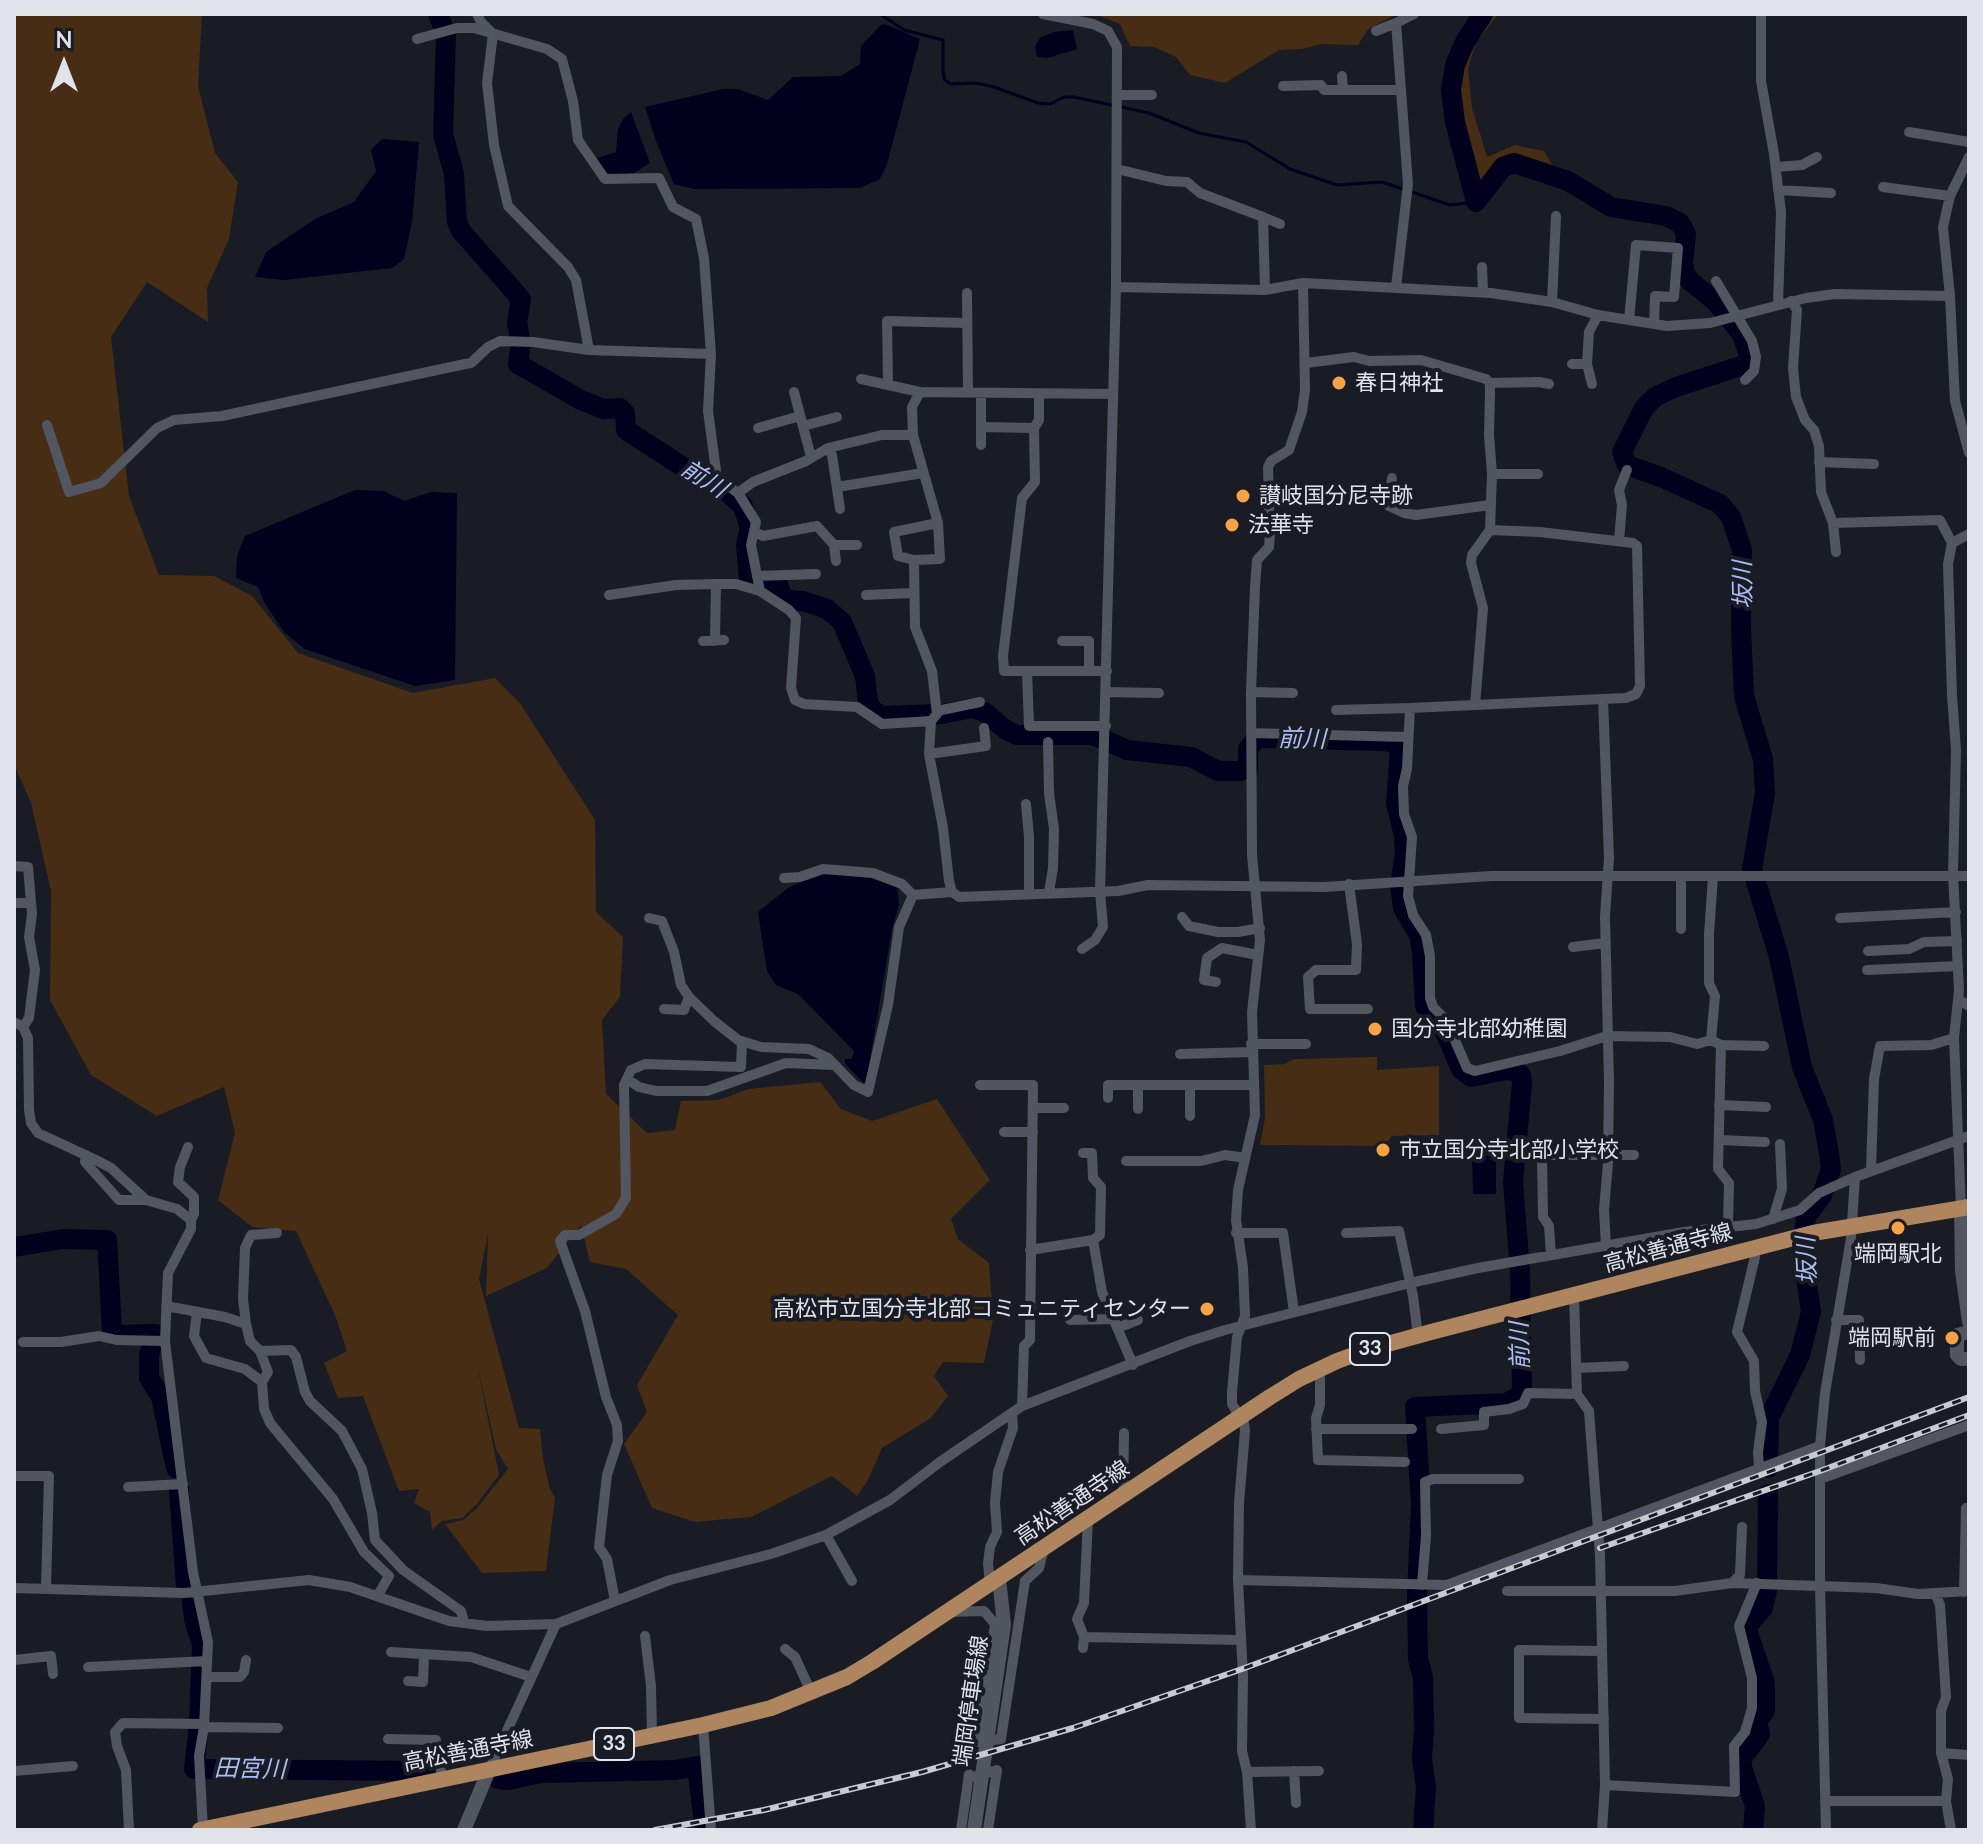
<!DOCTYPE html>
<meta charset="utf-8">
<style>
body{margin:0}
#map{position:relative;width:1983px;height:1844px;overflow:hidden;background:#191c24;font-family:Lato,sans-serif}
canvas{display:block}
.frame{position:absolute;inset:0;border:16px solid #e1e3ea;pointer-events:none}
.north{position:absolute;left:24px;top:24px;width:80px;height:80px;-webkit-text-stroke:6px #191c24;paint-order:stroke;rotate:0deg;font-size:22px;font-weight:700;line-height:32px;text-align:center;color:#e1e3ea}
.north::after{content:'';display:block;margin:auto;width:28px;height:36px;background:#e1e3ea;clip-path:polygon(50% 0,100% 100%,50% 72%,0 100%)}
</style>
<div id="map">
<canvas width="1983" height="1844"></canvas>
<div class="frame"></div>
<div class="north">N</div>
</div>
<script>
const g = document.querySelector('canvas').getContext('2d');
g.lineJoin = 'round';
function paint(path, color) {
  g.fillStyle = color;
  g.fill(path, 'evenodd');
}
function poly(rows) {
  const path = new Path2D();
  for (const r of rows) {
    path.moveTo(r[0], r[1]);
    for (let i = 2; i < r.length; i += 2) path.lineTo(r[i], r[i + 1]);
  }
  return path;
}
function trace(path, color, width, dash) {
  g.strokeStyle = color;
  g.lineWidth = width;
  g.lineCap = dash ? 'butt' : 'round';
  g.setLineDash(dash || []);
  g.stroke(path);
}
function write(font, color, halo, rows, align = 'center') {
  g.font = font + ' Lato,"Noto Sans JP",sans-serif';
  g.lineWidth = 8;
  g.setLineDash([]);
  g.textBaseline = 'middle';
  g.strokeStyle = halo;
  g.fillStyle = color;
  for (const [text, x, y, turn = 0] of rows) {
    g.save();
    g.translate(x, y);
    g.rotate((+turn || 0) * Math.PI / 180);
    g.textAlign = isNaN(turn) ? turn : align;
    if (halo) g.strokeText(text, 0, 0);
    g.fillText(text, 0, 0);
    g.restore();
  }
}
paint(poly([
 [14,14,202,14,198,86,215,153,238,182,229,239,207,288,208,322,147,282,111,337,129,496,159,575,214,576,252,596,298,653,413,693,495,678,520,703,595,820,596,912,623,937,620,997,602,1020,606,1094,647,1133,675,1130,681,1101,719,1100,748,1089,820,1082,841,1109,872,1121,937,1099,990,1180,951,1219,958,1239,989,1263,991,1292,995,1310,984,1363,943,1362,934,1376,948,1396,931,1418,882,1448,868,1480,857,1496,832,1476,751,1517,695,1522,652,1508,624,1444,647,1412,637,1385,678,1315,626,1269,590,1262,581,1225,547,1268,486,1296,488,1234,479,1279,519,1428,540,1429,543,1459,550,1489,555,1497,546,1571,482,1573,445,1524,463,1520,477,1508,508,1469,496,1449,477,1364,499,1475,476,1505,462,1518,442,1521,432,1530,430,1512,414,1503,419,1489,399,1491,363,1396,338,1398,324,1363,347,1351,335,1315,296,1231,252,1227,218,1200,235,1133,224,1087,157,1116,91,1075,50,1000,51,891,31,803,14,764],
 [1095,14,1397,14,1368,29,1358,45,1322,44,1302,49,1279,50,1225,83,1190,75,1176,57,1154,47,1130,46,1120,24],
 [1473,14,1498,14,1476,43,1468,68,1472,108,1487,157,1515,145,1544,151,1556,171,1523,161,1506,160,1479,192,1460,119,1458,82,1466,56],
 [1377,1057,1377,1070,1439,1066,1439,1135,1392,1136,1385,1146,1260,1145,1265,1118,1264,1065,1285,1064,1294,1059]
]), '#462d13');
paint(poly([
 [885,24,920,39,887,164,880,179,860,188,694,189,674,184,656,141,645,107,723,89,738,89,768,100,793,77,841,76,860,64,861,46,881,25],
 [1073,30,1077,49,1048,58,1037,57,1035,46,1040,38,1054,32],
 [631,112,650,163,634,173,604,177,591,160,616,152,618,129,623,119],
 [382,139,419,142,412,222,404,259,392,268,284,280,255,277,266,252,315,219,354,202,376,171,371,150],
 [355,490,384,491,404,501,431,492,457,493,455,680,415,686,305,649,285,633,265,604,258,587,236,578,237,556,245,536],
 [822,872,869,876,897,886,899,905,892,929,866,1083,863,1082,845,1064,845,1059,852,1059,854,1051,798,994,776,985,767,971,758,912,788,888],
 [1472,1153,1496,1153,1496,1194,1473,1194]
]), '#01001d');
trace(poly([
 [880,14,904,30,943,40,943,73,945,80,951,84,975,83,991,86,1038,103,1050,104,1064,97,1074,97,1149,113,1199,133,1246,142,1290,169,1337,185,1382,182,1450,205,1476,202]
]), '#01001d', 3);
trace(poly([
 [438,14,446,34,443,134,454,174,457,222,461,231,521,299,517,323,521,343,518,364,581,400,603,409,620,408,625,413,626,430,705,481,717,483,743,506,750,528,746,545,749,578,763,583,778,584,782,596,788,600,803,601,827,609,842,622,865,676,868,703,873,710,881,716,941,714,973,708,986,713,1006,730,1017,735,1093,735,1127,750,1191,757,1218,771,1240,771,1248,768,1248,749,1257,738,1384,741,1394,743,1400,750,1396,803,1404,836,1405,853,1400,886,1403,908,1419,935,1422,952,1425,1006,1442,1025,1461,1069,1471,1077,1506,1070,1515,1071,1521,1075,1522,1083,1513,1182,1520,1272,1522,1390,1519,1396,1507,1403,1415,1407,1421,1505,1417,1594,1418,1659,1423,1677,1424,1728,1422,1759,1426,1788,1423,1830],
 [1483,14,1465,42,1455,65,1451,90,1455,122,1476,202,1503,167,1514,163,1568,181,1611,207,1666,216,1680,223,1686,234,1683,263,1685,273,1690,281,1715,301,1741,333,1749,354,1747,364,1676,387,1655,397,1644,408,1622,452,1627,465,1661,477,1720,504,1731,517,1742,550,1741,628,1744,696,1763,759,1765,793,1752,869,1779,957,1802,1067,1823,1120,1829,1153,1831,1169,1822,1195,1806,1217,1803,1241,1804,1263,1811,1312,1800,1355,1769,1418,1768,1468],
 [14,1247,63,1239,107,1240,112,1331,115,1335,155,1334,149,1355,149,1378,161,1397,176,1468],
 [179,1490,186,1586],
 [192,1602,194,1619,202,1645,199,1726,194,1769,428,1771],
 [498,1779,508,1780,541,1773,675,1770,697,1766,705,1830],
 [1753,1830,1755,1806,1742,1767,1741,1755,1747,1752,1760,1734,1757,1722,1765,1711,1765,1683,1747,1630,1749,1624,1763,1608,1767,1590,1768,1494]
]), '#01001d', 20);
trace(poly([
 [477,14,481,22,493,34,487,83,494,145,508,206,568,267,576,280,589,350],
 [1043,14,1093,24,1108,31,1117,47,1116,287,1100,891,1103,927,1095,940,1082,949],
 [1761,14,1761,81,1774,154,1781,212,1778,305],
 [1376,31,1396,23],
 [417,39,457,28,474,28,547,49,562,59,573,101,578,140,605,179,659,178,673,207,696,219,704,258,711,354],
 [1342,76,1343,90],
 [1283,86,1321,85,1324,90,1401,90],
 [1118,95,1152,95],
 [1909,132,1969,142],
 [1969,157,1950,196,1943,227,1950,296,1955,401,1969,453],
 [1776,167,1802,165,1817,157],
 [1117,169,1166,181,1187,182,1200,193,1263,217,1265,290],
 [1883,187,1950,196],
 [1778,190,1831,193],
 [1263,217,1280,224],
 [1482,267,1483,292],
 [1716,281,1752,341,1756,357,1754,371,1745,380],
 [1116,287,1265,290,1303,283,1491,293,1552,302,1598,315,1667,326,1710,323,1806,298,1835,294,1950,296],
 [1396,287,1408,184,1396,23,1414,14],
 [967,293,968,392],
 [1791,301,1797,310,1793,368,1796,397,1805,420,1814,430,1819,446,1821,492,1833,523,1940,520,1952,543],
 [1552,302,1556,216],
 [1629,320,1636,245,1678,248,1674,297,1655,296,1654,324],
 [1306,363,1354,357,1369,361,1421,360,1486,379,1490,383,1490,392,1489,435,1492,474,1490,530,1540,532,1633,543,1637,546,1640,686,1636,694,1626,698,1603,699,1609,858,1605,916,1609,1082,1608,1163,1604,1210,1606,1246],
 [1572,364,1587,364],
 [861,379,920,392,1113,394],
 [1490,383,1539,382,1549,384],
 [888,384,887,321,967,323],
 [1592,384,1587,364,1589,332,1598,315],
 [794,392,811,457],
 [920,392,912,407,913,435,938,523,940,559,914,560,898,556,894,532,938,523],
 [981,393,981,445],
 [1039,394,1039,420,1034,428,1035,482,1022,498,1003,656,1004,671,1107,671],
 [47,425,69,492,101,483,157,428,174,420,222,416,465,364,471,363,488,347,500,341,533,342,589,350,711,354,708,411,717,478,738,493],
 [803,426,837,417],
 [981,427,1034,428],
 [758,428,800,416],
 [913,435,882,435,828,448,806,461,753,482,738,493,756,522,751,545,760,591,789,610,796,618,791,688,795,700,804,704,857,707,882,724,931,721],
 [828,448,832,455,840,509],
 [1819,462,1874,464],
 [1492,474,1538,474],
 [1392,478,1389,506,1404,513,1416,515,1490,505],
 [837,487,923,473],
 [1833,523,1836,552],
 [1490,530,1472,555,1471,563,1483,608,1475,705,1603,699],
 [755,532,763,536,817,526,834,545,836,561],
 [1619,541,1622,505,1619,490,1627,470],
 [834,545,857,545],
 [914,560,915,627,932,671,937,714,931,721,929,754,943,828,949,881,952,892,959,897,1118,891,1148,885,1324,887,1491,876,1969,876],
 [757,576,816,574],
 [609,595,676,585,716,584,736,584,760,591],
 [866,595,913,593],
 [703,641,724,640],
 [715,641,716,584],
 [1062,641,1089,641,1089,671],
 [1027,672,1029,726,1106,726],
 [1107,692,1159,693],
 [1251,692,1293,693],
 [1475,705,1410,708,1407,769,1403,786,1404,814,1412,837,1408,896,1413,915,1426,935,1430,956,1430,998,1433,1007,1446,1020,1467,1068,1475,1071,1560,1051,1607,1036,1670,1037,1697,1044,1711,1040,1715,996,1709,983,1709,934,1713,877],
 [1336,710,1410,708],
 [937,711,980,702],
 [1252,733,1408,737],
 [1048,742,1049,793,1054,829,1053,868,1049,892],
 [929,754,986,746,984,728],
 [1026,804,1029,837,1029,894],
 [14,866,28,867,32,914,29,937,35,970,29,1018,23,1027],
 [784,878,800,877,823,869,873,873,902,884,913,895],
 [1349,884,1357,944,1356,970,1316,970,1308,977,1310,1009,1368,1009],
 [14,903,30,903],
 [1182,917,1189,926,1218,932,1238,932,1260,928],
 [649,918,662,921,674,952,681,985,689,997,714,1021,738,1040,761,1047,809,1049,828,1058,854,1085,868,1092,888,1005,899,927,913,895,952,892],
 [1840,918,1956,912],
 [1681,929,1681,877],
 [1573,947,1605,943],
 [1868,951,1909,949,1924,942,1957,941],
 [1867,970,1958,966],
 [1216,982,1204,980,1207,958,1222,948,1258,955],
 [1958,999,1969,1006],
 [664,1009,684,1010,689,997],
 [14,1022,23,1027,28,1038,29,1110,31,1123,38,1133,96,1160,111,1168,146,1200,177,1209,191,1220,191,1229,168,1273,165,1341,193,1572,208,1642,204,1727,199,1756,203,1829],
 [1711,1040,1721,1045,1718,1169,1729,1183,1728,1226],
 [1251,1044,1306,1044],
 [1721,1045,1764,1046],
 [1180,1054,1252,1052],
 [627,1079,639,1087,656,1091,707,1091,786,1063,835,1065],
 [980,1085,1033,1085,1030,1340,1024,1346,1022,1406],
 [1138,1085,1138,1109],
 [1190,1085,1190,1116],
 [1108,1098,1108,1085,1253,1085],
 [1719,1105,1766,1107],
 [1033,1108,1064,1108],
 [1004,1132,1033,1132],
 [1719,1140,1765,1142],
 [188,1147,180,1167,178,1182,194,1197,194,1214,191,1220],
 [1083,1153,1092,1153,1093,1178,1101,1187,1100,1235,1093,1240],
 [86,1155,85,1162,119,1200,146,1200],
 [1126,1161,1201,1161,1225,1155,1245,1158],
 [1871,1170,1874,1079,1880,1046,1931,1045,1954,1038],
 [1961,1208,1954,1038,1959,990,1953,874,1956,750,1952,695,1948,564,1952,543,1969,534],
 [1773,1219,1782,1189,1780,1144],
 [1236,1233,1283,1233,1294,1312],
 [1346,1233,1399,1231,1413,1296,1418,1336],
 [1753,1248,1755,1257,1737,1332,1754,1361,1755,1391,1762,1422,1758,1452,1759,1467],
 [1030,1250,1093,1240,1102,1292,1133,1365],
 [1551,1255,1549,1226,1543,1217,1542,1155,1634,1155],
 [1574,1296,1577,1394,1589,1411,1600,1555,1605,1785,1602,1830],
 [166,1306,225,1317,246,1324,250,1341,260,1351,291,1350,296,1357,305,1392,310,1401,342,1431,362,1469,372,1513,375,1540,403,1570,461,1611,464,1622],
 [197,1312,194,1336,206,1358,245,1369,262,1382],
 [1070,1320,1113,1319],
 [1836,1320,1859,1320,1860,1360],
 [246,1324,243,1299,245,1248,251,1235,277,1233],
 [1117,1328,1138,1320],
 [23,1342,61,1342,99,1336,116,1340,165,1341],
 [260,1351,268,1372,262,1382,264,1409,270,1423,333,1499,364,1552,389,1576,378,1595],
 [1576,1368,1624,1366],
 [1320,1369,1320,1405,1316,1418,1318,1460,1405,1462],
 [1316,1429,1412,1429],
 [1441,1429,1484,1425,1484,1412,1509,1409,1523,1404,1528,1393,1577,1394],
 [14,1476,49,1476,46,1589],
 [1820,1479,1969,1425],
 [128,1487,183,1484],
 [1123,1495,1124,1433],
 [826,1535,852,1581],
 [1238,1580,1447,1585,1820,1446],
 [1732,1583,1740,1575,1742,1527],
 [990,1584,988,1563,990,1547,997,1532,995,1503,998,1472,1013,1428,1012,1413],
 [1422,1585,1426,1536,1425,1482,1433,1479,1519,1479],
 [14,1588,184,1593,309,1580,350,1587,449,1621,487,1626,556,1624,670,1580,771,1554,826,1535,890,1500,940,1462,1022,1406,1190,1341,1225,1330,1410,1283,1478,1268,1684,1232,1756,1224,1800,1210,1819,1193,1855,1177,1969,1136],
 [1507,1591,1675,1591,1732,1583,1876,1588,1918,1594,1969,1591],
 [1964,1592,1966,1508],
 [1935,1593,1940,1605,1946,1697,1941,1711,1941,1753,1948,1779,1946,1801,1951,1830],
 [615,1601,607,1559,599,1547,607,1475,618,1441,617,1425,606,1397,585,1311,560,1241,565,1235,579,1235,616,1214,626,1198,624,1085,631,1070,645,1064,741,1067,742,1041],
 [949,1612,984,1611,995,1624,978,1742,1001,1739,1025,1581,1039,1568,1044,1548],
 [645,1636,651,1686,652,1736],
 [1084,1637,1241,1640],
 [1083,1648,1084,1637,1077,1619,1084,1603,1088,1519],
 [785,1649,795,1657,811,1692],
 [1602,1651,1519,1650,1519,1718,1604,1719],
 [391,1652,471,1657,531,1677],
 [14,1660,51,1656,53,1674],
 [88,1667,207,1661],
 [207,1677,240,1677,244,1672,246,1660],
 [408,1681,423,1682,424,1655],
 [703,1725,711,1830],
 [204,1727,278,1728],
 [388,1739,436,1740,442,1778],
 [1941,1753,1969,1755],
 [489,1770,556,1624],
 [14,1771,73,1766],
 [1294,1771,1296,1803],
 [1247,1772,1319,1771],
 [969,1778,997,1770,988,1830],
 [1605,1785,1735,1792,1734,1746,1745,1732,1752,1708,1752,1678,1739,1626,1757,1583],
 [1825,1801,1946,1801],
 [129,1830,126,1770,117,1746,115,1732,123,1723,204,1724],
 [961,1830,969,1774],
 [1251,1830,1247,1772,1242,1751,1243,1676,1238,1580,1239,1503,1245,1431,1244,1423,1232,1404,1232,1392,1237,1337,1245,1316,1243,1268,1236,1220,1238,1190,1255,1115,1252,1012,1260,940,1252,855,1251,692,1255,586,1257,560,1269,547,1270,534,1268,467,1271,461,1289,450,1302,412,1305,390,1303,283],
 [1826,1830,1820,1586,1820,1446,1825,1393,1851,1238,1855,1177]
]), '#525660', 10);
trace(poly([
 [1961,1208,1962,1271,1969,1322],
 [1969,1332,1957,1335,1957,1355,1961,1359,1969,1359],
 [464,1830,489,1770],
 [974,1830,1004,1625,999,1578]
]), '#525660', 14);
trace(poly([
 [200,1830,703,1725,771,1708,847,1677,872,1662,1270,1397,1299,1379,1337,1361,1373,1348,1431,1332,1813,1233,1969,1207]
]), '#ae855e', 16);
const rail = poly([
 [1600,1548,1820,1471,1969,1415],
 [655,1830,764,1810,922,1772,1073,1728,1242,1669,1969,1397]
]);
trace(rail, '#c7cad1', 6);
trace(rail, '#191c24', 3, [9]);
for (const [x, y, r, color] of [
 [1339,383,8,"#f6a247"],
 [1243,496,8,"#f6a247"],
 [1232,525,8,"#f6a247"],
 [1375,1029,8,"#f6a247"],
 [1383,1150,8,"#f6a247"],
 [1898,1228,8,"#f6a247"],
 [1207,1309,8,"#f6a247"],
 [1952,1338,8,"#f6a247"]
]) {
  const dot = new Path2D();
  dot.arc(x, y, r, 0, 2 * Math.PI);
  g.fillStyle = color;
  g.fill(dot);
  trace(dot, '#191c24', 3);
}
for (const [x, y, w] of [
 [1370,1349,40],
 [614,1744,40]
]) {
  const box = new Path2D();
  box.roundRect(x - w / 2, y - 16, w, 32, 6);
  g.fillStyle = '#191c24';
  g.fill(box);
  trace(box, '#e1e3ea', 2);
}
write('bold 20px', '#e1e3ea', null, [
 ["33",1370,1349],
 ["33",614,1744]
]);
write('22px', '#e1e3ea', '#191c24', [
 ["春日神社",1355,383],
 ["讃岐国分尼寺跡",1259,496],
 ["法華寺",1248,525],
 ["国分寺北部幼稚園",1391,1029],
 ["市立国分寺北部小学校",1399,1150],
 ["端岡駅北",1898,1254,"center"],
 ["高松市立国分寺北部コミュニティセンター",1191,1309,"right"],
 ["端岡駅前",1936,1338,"right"]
], 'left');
write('22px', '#e1e3ea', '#191c24', [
 ["高松善通寺線",1668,1248,-15],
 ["高松善通寺線",1072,1503,-34],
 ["端岡停車場線",971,1701,-82],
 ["高松善通寺線",468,1751,-11]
]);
write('italic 24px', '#abbcf4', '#191c24', [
 ["前川",704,479,32],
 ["坂川",1743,585,-91],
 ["前川",1302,739,1],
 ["坂川",1807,1261,-93],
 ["前川",1520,1346,-92],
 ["田宮川",250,1769,1]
]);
</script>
